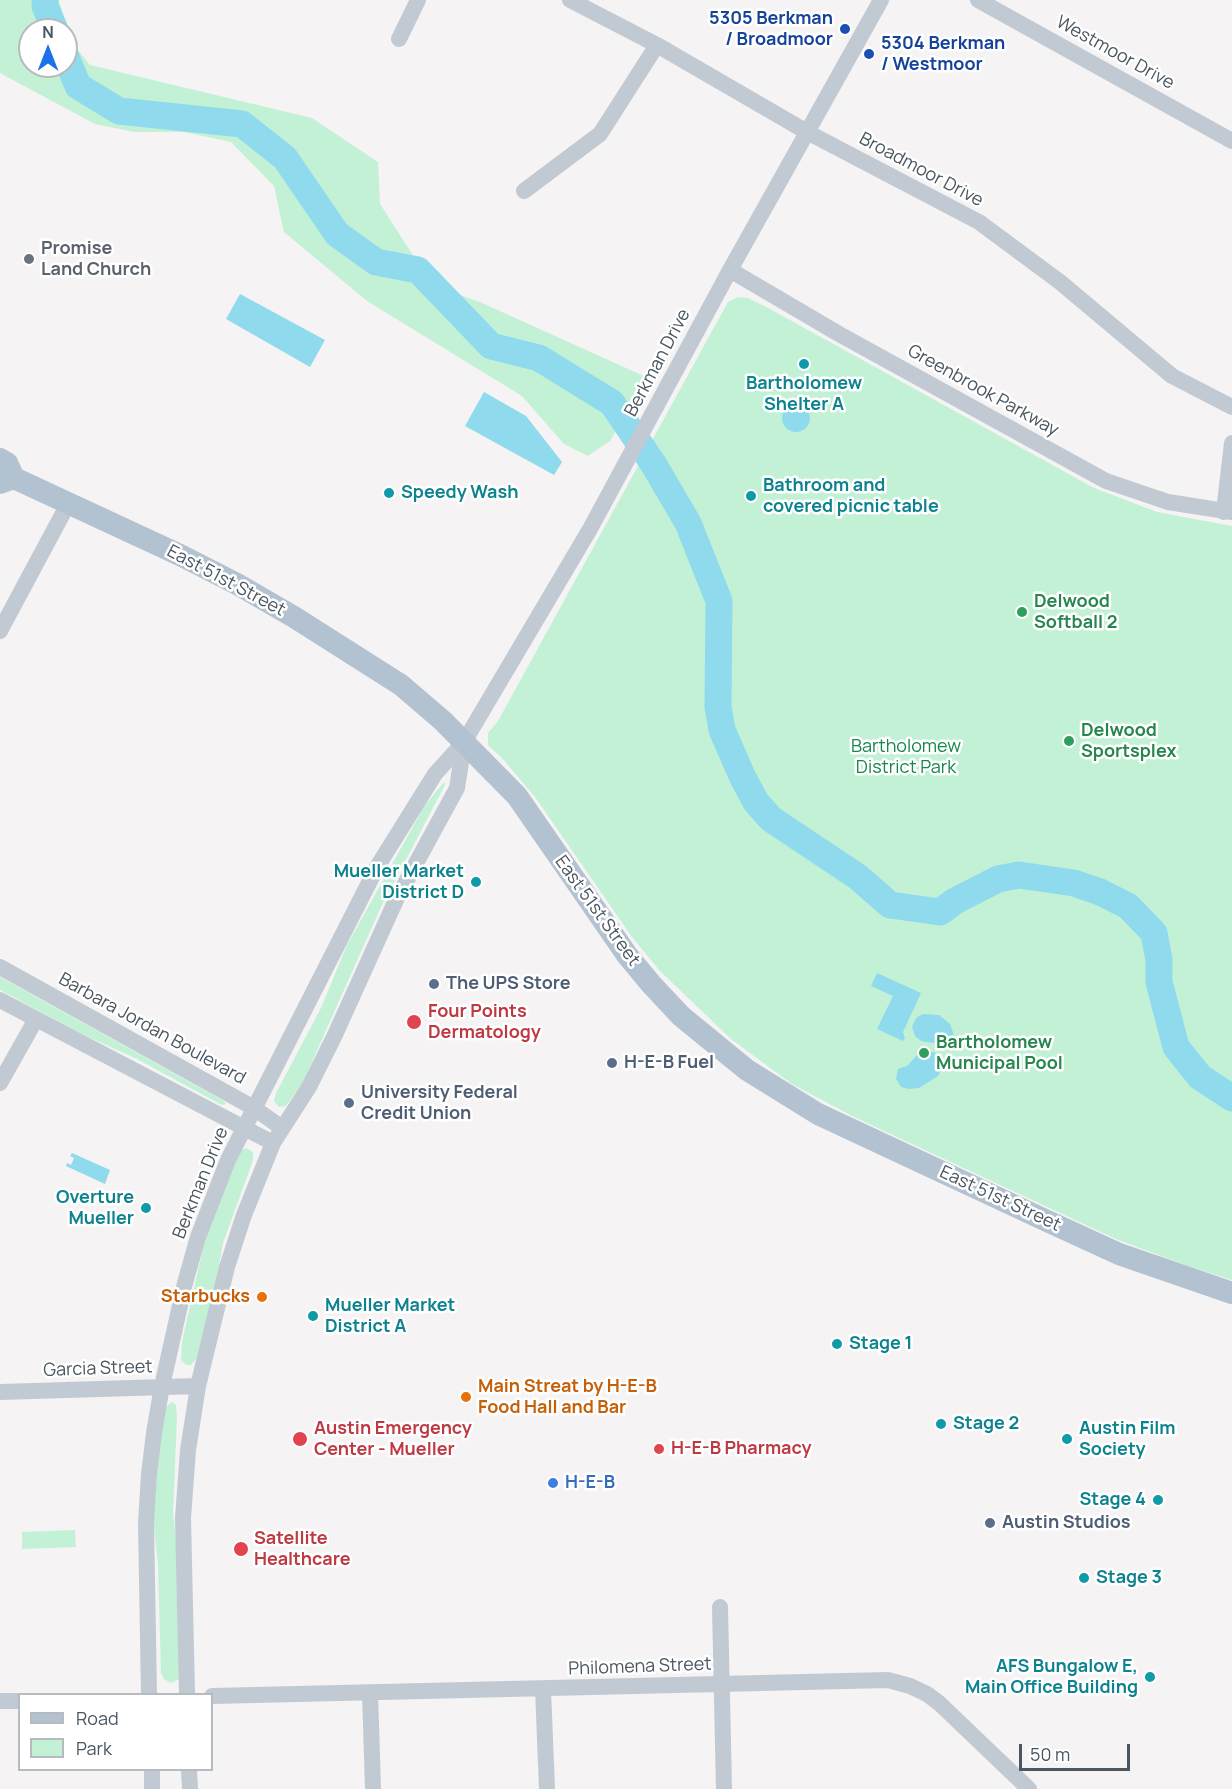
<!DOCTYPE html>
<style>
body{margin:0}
#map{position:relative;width:1232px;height:1789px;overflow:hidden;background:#f5f3f3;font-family:Manrope,sans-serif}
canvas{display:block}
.legend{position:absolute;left:18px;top:1693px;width:195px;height:78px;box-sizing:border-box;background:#fff;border:2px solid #b7bbc0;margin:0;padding:8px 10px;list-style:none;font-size:18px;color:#4a5661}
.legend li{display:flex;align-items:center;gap:12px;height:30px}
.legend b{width:30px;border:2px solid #b7bbc0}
.north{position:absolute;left:18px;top:18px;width:60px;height:60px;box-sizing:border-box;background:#fff;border:2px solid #b7bbc0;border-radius:50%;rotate:0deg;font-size:16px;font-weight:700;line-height:24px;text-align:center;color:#4a5661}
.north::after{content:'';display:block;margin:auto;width:21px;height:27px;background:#1a73e8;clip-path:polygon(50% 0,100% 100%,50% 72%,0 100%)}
.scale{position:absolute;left:1019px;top:1744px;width:111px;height:27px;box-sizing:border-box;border:3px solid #4a5661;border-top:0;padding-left:8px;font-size:18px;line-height:21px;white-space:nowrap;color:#4a5661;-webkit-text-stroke:4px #fff;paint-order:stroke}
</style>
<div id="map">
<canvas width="1232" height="1789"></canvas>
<ul class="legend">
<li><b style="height:8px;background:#b3c2d1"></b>Road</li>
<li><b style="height:16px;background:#c3f1d5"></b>Park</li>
</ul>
<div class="north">N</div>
<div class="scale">50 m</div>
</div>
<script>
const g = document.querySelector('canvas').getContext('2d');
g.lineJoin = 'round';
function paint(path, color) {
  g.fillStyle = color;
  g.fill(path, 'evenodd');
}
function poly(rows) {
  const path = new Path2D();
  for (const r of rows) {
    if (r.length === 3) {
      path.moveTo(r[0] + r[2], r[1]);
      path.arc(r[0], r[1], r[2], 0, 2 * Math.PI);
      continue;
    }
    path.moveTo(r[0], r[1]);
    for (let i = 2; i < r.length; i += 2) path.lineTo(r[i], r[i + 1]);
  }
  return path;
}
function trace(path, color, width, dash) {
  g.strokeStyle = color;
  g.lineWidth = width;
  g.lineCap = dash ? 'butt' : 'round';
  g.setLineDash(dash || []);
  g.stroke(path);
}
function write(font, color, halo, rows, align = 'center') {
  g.font = font + ' Manrope,sans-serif';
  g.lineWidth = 5;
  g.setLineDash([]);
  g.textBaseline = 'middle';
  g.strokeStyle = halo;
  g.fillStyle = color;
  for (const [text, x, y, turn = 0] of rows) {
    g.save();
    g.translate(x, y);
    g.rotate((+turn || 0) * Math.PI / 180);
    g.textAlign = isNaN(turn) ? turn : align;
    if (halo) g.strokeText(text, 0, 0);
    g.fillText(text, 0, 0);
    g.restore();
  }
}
paint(poly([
 [0,0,59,0,69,39,90,65,312,118,378,162,380,204,416,260,444,289,482,303,646,377,610,441,588,456,564,444,522,396,367,301,284,232,274,186,231,142,184,132,134,132,95,124,0,73],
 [30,30,66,30,66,66,30,66],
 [738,297,748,298,770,309,1094,488,1157,512,1232,526,1232,1280,1188,1266,1116,1239,854,1117,792,1084,731,1039,660,971,632,937,535,797,502,758,488,745,488,733,498,721,728,302],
 [444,782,445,785,380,909,303,1082,286,1106,279,1107,274,1101,276,1093,321,1008,347,945,425,805],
 [0,977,224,1101,226,1104,222,1105,137,1059,82,1034,0,990],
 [246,1148,253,1152,253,1160,223,1243,215,1288,196,1359,191,1365,186,1365,181,1360,182,1342,208,1226,241,1150],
 [172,1402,176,1405,177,1417,173,1514,178,1554,179,1679,171,1683,164,1679,161,1673,158,1564,153,1519,162,1420,167,1406],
 [75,1530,76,1547,22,1549,22,1532]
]), '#c3f1d5');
paint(poly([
 [240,294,325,340,310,367,226,319],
 [484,392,526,416,562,462,554,475,465,426],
 [796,418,14],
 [877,973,921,993,903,1032,905,1038,903,1041,877,1029,893,996,871,986],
 [923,1014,939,1015,950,1024,955,1038,952,1049,947,1050,940,1044,921,1041,915,1036,912,1027,916,1018],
 [926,1050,936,1053,942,1061,943,1067,938,1076,919,1088,909,1089,901,1087,896,1079,898,1069,907,1066,919,1053],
 [72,1153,110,1170,105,1184,66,1166,67,1163,71,1165,74,1158,70,1156]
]), '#90daee');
trace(poly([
 [45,0,45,6,55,30],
 [66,57,78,86,119,111,242,124,285,158,337,234,376,262,418,270,491,346,539,358,612,403,654,465,688,523,719,601,718,707,722,730,743,778,756,802,771,819,858,877,890,905,940,912,955,901,998,879,1019,875,1074,883,1100,892,1128,906,1154,933,1159,960,1159,982,1176,1047,1200,1077,1232,1098]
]), '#90daee', 27);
trace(poly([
 [570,0,657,45,807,132,979,222,1060,282,1172,376,1232,407],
 [978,0,1232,141],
 [399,39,418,0],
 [524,191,600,134,657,45],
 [730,270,839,334,1106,481,1168,502,1232,512],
 [1224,512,1232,443],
 [0,631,68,504],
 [0,967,254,1108,282,1128],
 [0,1000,273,1143],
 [0,1083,36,1019],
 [0,1392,198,1386],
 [720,1607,724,1789],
 [543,1689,547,1789],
 [370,1693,373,1789],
 [149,1694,146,1523,149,1474,154,1433,162,1386,185,1283,198,1237,228,1160,377,867,435,774,464,742,590,529,730,270,881,0],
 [187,1694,183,1518,188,1450,198,1386,227,1267,244,1215,273,1143,309,1087,334,1037,396,900,457,788,464,743],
 [212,1696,888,1680,910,1686,927,1694,939,1703,1029,1789],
 [0,1701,20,1701],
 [152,1770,152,1789],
 [189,1770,190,1789]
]), '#c1cad2', 16);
trace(poly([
 [0,459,7,463,14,478],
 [0,483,14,478,182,556,237,584,294,617,401,685,443,721,517,796,627,955,651,984,681,1016,747,1070,818,1114,1045,1220,1119,1254,1232,1293]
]), '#b3c2d1', 22);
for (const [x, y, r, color] of [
 [845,29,6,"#1a4fb4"],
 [869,54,6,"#1a4fb4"],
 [29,259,6,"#6b7280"],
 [804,364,6,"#0f9aa8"],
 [389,493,6,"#0f9aa8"],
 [751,496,6,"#0f9aa8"],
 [1022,612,6,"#2e9e5b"],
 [1069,741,6,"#2e9e5b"],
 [476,882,6,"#0f9aa8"],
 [434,984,6,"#5c6f8a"],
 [414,1022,8,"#e0444e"],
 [924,1053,6,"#2e9e5b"],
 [612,1063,6,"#5c6f8a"],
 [349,1103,6,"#5c6f8a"],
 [146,1208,6,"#0f9aa8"],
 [262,1297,6,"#e8710a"],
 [313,1316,6,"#0f9aa8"],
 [837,1344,6,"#0f9aa8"],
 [466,1397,6,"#e8710a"],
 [941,1424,6,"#0f9aa8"],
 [300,1439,8,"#e0444e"],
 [1067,1439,6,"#0f9aa8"],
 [659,1449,6,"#e0444e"],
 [553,1483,6,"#3f7fe0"],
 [1158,1500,6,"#0f9aa8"],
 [990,1523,6,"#5c6f8a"],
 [241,1549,8,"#e0444e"],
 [1084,1578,6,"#0f9aa8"],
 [1150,1677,6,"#0f9aa8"]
]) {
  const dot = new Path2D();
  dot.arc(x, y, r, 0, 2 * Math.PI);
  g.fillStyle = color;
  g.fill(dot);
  trace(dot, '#fff', 2);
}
write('bold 18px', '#164399', '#fff', [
 ["5305 Berkman",833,19],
 ["/ Broadmoor",833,40],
 ["5304 Berkman",881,44,"left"],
 ["/ Westmoor",881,65,"left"]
], 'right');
write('18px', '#4a5661', '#fff', [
 ["Westmoor Drive",1115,53,29],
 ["Broadmoor Drive",921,170,28],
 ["Berkman Drive",658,363,-62],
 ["Greenbrook Parkway",983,391,29],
 ["East 51st Street",226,581,28],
 ["East 51st Street",597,911,54],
 ["Barbara Jordan Boulevard",152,1029,29],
 ["Berkman Drive",201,1183,-68],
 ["East 51st Street",1000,1199,25],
 ["Garcia Street",98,1369,-2],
 ["Philomena Street",640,1667,-2]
]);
write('bold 18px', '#5b616d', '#fff', [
 ["Promise",41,249],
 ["Land Church",41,270]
], 'left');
write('bold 18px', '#0d838f', '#fff', [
 ["Bartholomew",804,384,"center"],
 ["Shelter A",804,405,"center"],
 ["Bathroom and",763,486],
 ["covered picnic table",763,507],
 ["Speedy Wash",401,493],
 ["Mueller Market",464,872,"right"],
 ["District D",464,893,"right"],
 ["Overture",134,1198,"right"],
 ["Mueller",134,1219,"right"],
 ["Mueller Market",325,1306],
 ["District A",325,1327],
 ["Stage 1",849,1344],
 ["Stage 2",953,1424],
 ["Austin Film",1079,1429],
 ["Society",1079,1450],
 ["Stage 4",1146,1500,"right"],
 ["Stage 3",1096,1578],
 ["AFS Bungalow E,",1138,1667,"right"],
 ["Main Office Building",1138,1688,"right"]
], 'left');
write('bold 18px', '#27864d', '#fff', [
 ["Delwood",1034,602],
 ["Softball 2",1034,623],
 ["Delwood",1081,731],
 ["Sportsplex",1081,752],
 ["Bartholomew",936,1043],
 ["Municipal Pool",936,1064]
], 'left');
write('18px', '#17864f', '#fff', [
 ["Bartholomew",906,747],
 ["District Park",906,768]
]);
write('bold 18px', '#4e5e75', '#fff', [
 ["The UPS Store",446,984],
 ["H-E-B Fuel",624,1063],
 ["University Federal",361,1093],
 ["Credit Union",361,1114],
 ["Austin Studios",1002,1523]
], 'left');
write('bold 18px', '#be3a42', '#fff', [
 ["Four Points",428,1012],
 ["Dermatology",428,1033],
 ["Austin Emergency",314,1429],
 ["Center - Mueller",314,1450],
 ["H-E-B Pharmacy",671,1449],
 ["Satellite",254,1539],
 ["Healthcare",254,1560]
], 'left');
write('bold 18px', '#c56008', '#fff', [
 ["Starbucks",250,1297],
 ["Main Streat by H-E-B",478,1387,"left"],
 ["Food Hall and Bar",478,1408,"left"]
], 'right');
write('bold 18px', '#366cbe', '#fff', [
 ["H-E-B",565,1483]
], 'left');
</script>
